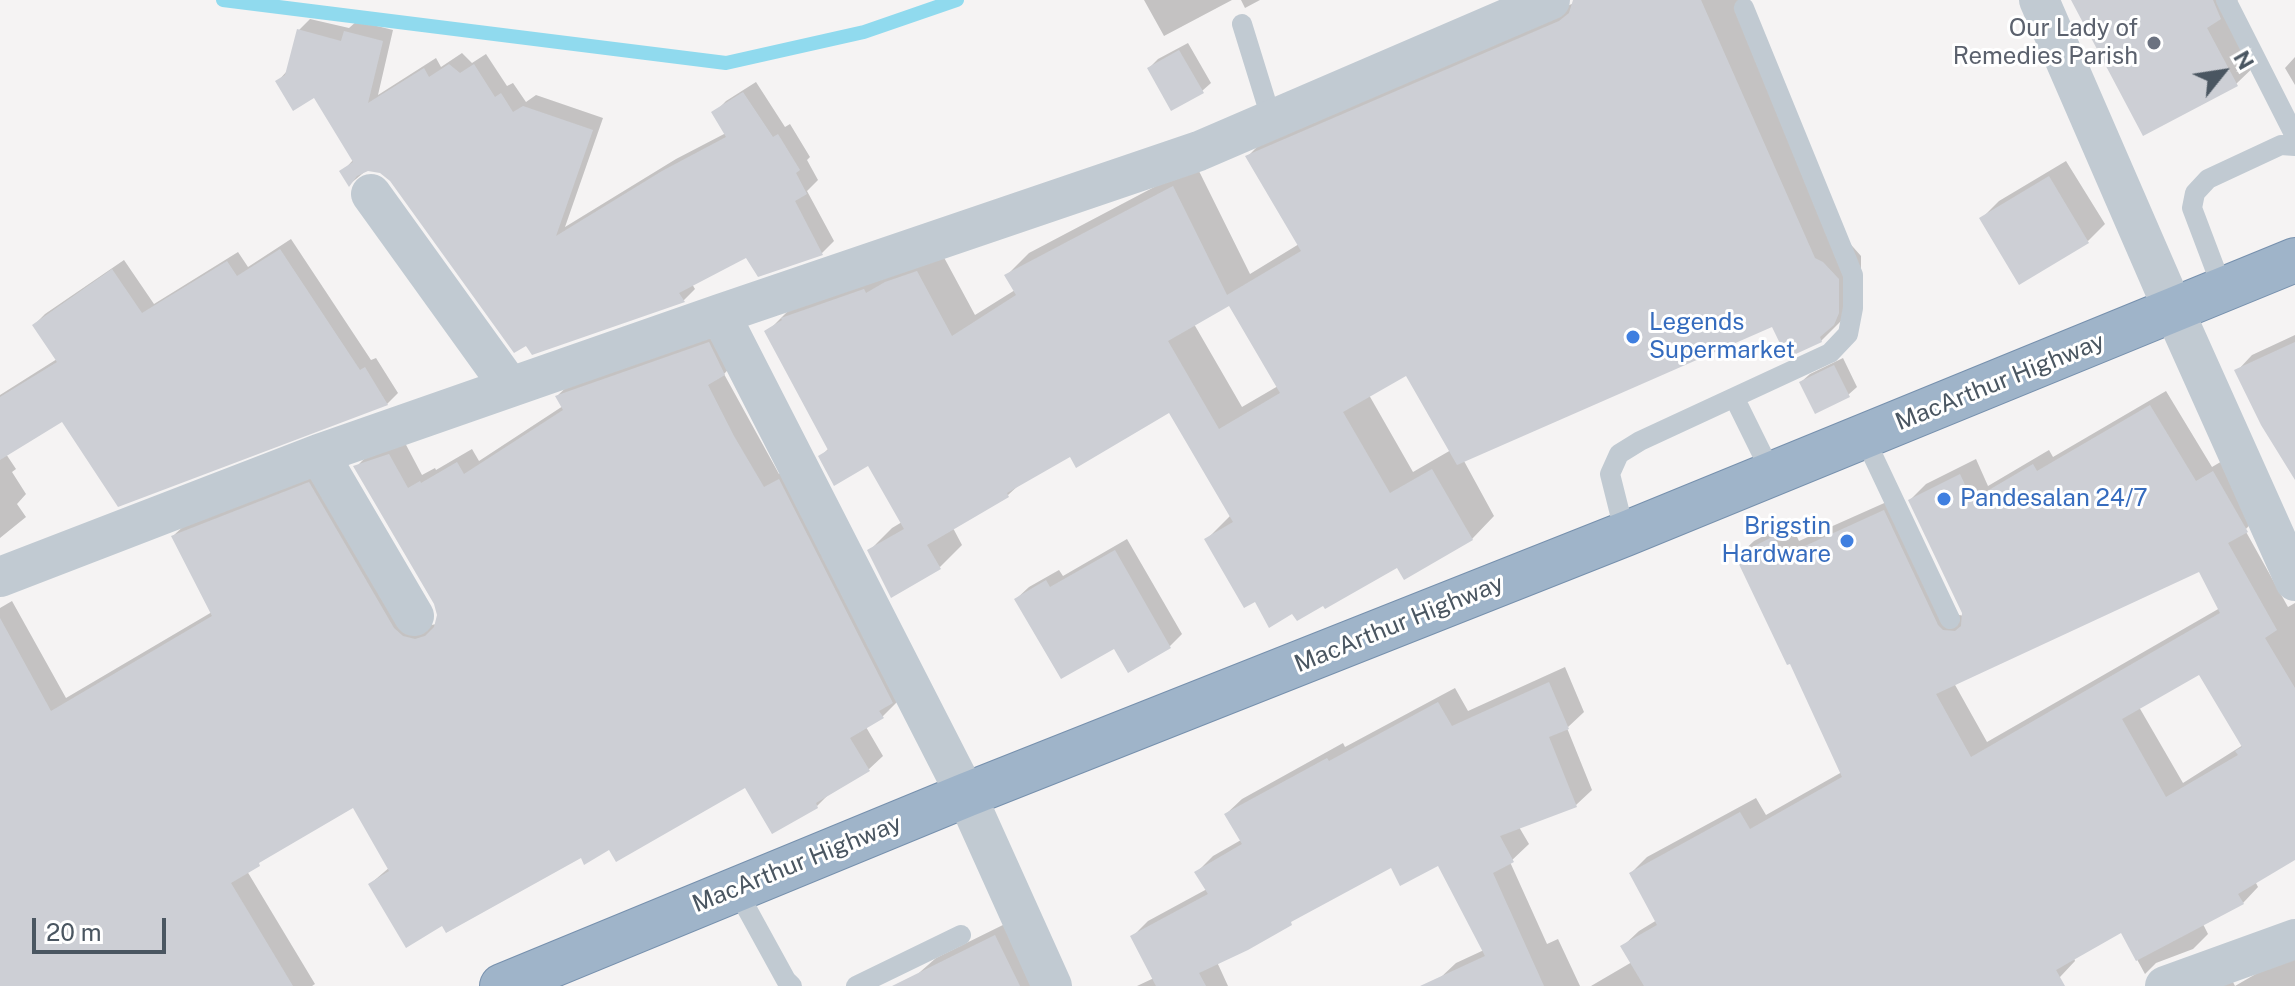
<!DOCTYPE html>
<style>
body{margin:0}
#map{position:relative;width:2295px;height:986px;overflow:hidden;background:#f5f3f3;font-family:"Public Sans",sans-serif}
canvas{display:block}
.north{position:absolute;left:2183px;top:32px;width:80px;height:80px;-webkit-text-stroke:6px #fff;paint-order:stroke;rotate:60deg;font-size:22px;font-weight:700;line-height:32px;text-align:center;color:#4a5661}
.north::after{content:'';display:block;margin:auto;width:28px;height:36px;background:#4a5661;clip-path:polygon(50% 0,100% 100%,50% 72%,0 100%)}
.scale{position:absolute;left:32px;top:918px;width:134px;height:36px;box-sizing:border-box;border:4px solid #4a5661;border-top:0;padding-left:10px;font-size:24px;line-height:28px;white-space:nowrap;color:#4a5661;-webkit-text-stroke:6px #fff;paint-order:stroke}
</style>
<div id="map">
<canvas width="2295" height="986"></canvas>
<div class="north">N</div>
<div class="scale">20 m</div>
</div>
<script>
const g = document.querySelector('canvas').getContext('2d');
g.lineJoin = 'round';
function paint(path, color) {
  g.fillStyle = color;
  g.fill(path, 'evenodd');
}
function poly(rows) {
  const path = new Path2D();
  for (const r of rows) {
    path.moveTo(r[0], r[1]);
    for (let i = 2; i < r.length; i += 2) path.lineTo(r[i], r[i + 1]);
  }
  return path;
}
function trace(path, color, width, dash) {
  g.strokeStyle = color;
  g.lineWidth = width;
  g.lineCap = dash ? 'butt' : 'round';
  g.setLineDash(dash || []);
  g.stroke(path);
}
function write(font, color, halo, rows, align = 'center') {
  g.font = font + ' "Public Sans",sans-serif';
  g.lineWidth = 6;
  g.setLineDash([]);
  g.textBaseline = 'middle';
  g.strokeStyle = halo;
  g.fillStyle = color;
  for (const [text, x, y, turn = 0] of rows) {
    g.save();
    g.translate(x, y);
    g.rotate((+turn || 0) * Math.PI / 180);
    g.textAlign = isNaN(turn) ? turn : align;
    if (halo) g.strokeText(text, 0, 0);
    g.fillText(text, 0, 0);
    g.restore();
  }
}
paint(poly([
 [1144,0,1232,0,1164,36],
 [1241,0,1260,0,1245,8],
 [1581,0,1742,0,1846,239,1861,256,1861,288,1844,318,1821,341,1773,325,1464,461,1494,516,1472,539,1398,565,1324,603,1293,611,1255,600,1207,539,1231,515,1170,410,1070,455,1020,484,1008,495,953,528,962,545,940,567,869,551,892,528,902,522,869,464,821,456,829,448,767,332,790,309,940,250,975,315,1015,290,1006,276,1029,253,1196,165,1250,274,1299,244,1247,157,1270,134],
 [1230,303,1278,386,1242,407,1194,324],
 [1407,373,1451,450,1413,472,1369,395],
 [2073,0,2238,0,2230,8,2259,62,2236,84],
 [310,19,349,28,357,21,393,30,378,95,436,58,441,67,462,53,472,63,486,54,507,86,513,83,526,102,536,95,603,118,565,227,676,159,726,133,714,113,726,101,756,82,785,127,790,124,810,157,807,160,818,180,807,191,834,241,822,253,758,274,747,255,692,284,695,289,684,300,532,353,391,179,380,171,368,169,350,184,342,172,354,159,314,95,277,82,288,70,299,30],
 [1188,43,1211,83,1202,91,1149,68,1158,59],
 [2295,57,2295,85,2285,68],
 [2066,161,2105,224,2088,241,1982,218,1999,201],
 [291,239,371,360,376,358,398,393,387,404,63,419,6,454,16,469,12,472,26,494,17,504,26,517,0,538,0,395,57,359,34,325,45,314,124,260,154,304,238,252,248,267],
 [723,329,738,359,724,374,779,474,793,466,897,702,882,717,866,727,883,756,868,770,831,792,817,806,746,785,610,847,581,856,443,923,370,884,390,867,354,806,269,855,247,871,315,984,312,986,0,986,0,608,12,601,66,698,212,612,173,536,188,522,324,469,431,625,437,624,439,615,436,604,356,467,370,453,404,441,422,475,435,468,436,470,472,449,479,461,563,406,557,396,572,382],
 [2295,335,2295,468,2237,371,2252,355],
 [1843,358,1857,387,1848,395,1801,382,1810,374],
 [2166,391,2212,467,2229,457,2261,513,2245,530,2288,607,2295,603,2295,858,2255,881,2258,887,2243,903,2203,924,2208,934,2193,949,2156,963,2145,974,2121,930,2074,958,2075,961,2060,977,2043,986,1591,986,1632,962,1623,946,1639,931,1657,920,1631,873,1647,857,1756,798,1766,815,1842,772,1791,661,1738,556,1754,541,1790,522,1799,541,1900,496,1953,609,1959,615,1965,616,1910,500,1926,484,1976,459,1988,486,2049,450,2053,457],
 [2200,569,2220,608,1987,742,1954,683],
 [2200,673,2243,745,2183,783,2139,707],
 [1127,539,1182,634,1170,646,1114,646,1016,599,1029,587,1059,570,1063,576],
 [1565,667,1584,712,1567,728,1592,790,1576,805,1519,827,1529,844,1510,862,1547,944,1558,939,1580,986,1444,986,1440,978,1456,963,1484,950,1439,863,1391,865,1217,962,1228,986,1137,986,1154,978,1132,937,1148,921,1207,889,1197,872,1213,856,1241,840,1226,814,1242,799,1343,743,1345,747,1455,688,1468,711],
 [1011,921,1044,986,904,986,936,958],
 [2295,954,2295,986,2208,986,2231,978,2235,986,2280,960]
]), '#0003');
trace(poly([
 [223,0,726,63,864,32,957,0]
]), '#90daee', 14);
paint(poly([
 [1573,0,1701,0,1815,258,1823,262,1839,279,1839,313,1834,325,1820,337,1822,342,1787,358,1772,327,1457,465,1406,376,1343,412,1390,493,1432,469,1473,540,1404,580,1397,568,1325,609,1323,606,1297,621,1292,614,1269,628,1255,602,1244,608,1204,539,1233,522,1169,413,1076,468,1070,457,1007,493,1009,497,927,545,941,569,891,598,867,550,904,529,868,466,834,486,818,456,828,450,764,331,782,320,781,318,864,289,866,293,885,282,917,271,952,336,1016,295,1004,275,1173,186,1227,295,1301,251,1245,156,1559,21,1569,13],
 [1229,306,1280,393,1219,429,1168,341],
 [2071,0,2213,0,2221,19,2207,28,2238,86,2143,136],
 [297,29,341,41,344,31,383,41,368,103,424,68,429,77,449,64,460,73,474,64,495,97,501,93,513,112,523,106,593,130,556,236,662,171,726,137,711,112,743,92,773,137,778,134,800,170,796,173,807,194,795,201,823,255,758,277,746,258,679,293,685,302,532,355,526,346,514,353,390,181,380,173,368,171,357,176,349,187,339,171,353,162,314,98,293,111,275,81,285,75],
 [1179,50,1204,93,1171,111,1147,68],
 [2049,176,2089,243,2019,285,1979,218],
 [280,249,360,370,365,367,388,405,118,507,62,422,0,460,0,397,57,362,32,325,112,269,142,313,227,261,237,276],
 [709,342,725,375,708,385,734,436,764,487,779,479,893,703,879,711,884,718,850,738,870,771,816,803,818,808,772,834,745,788,616,862,609,850,584,865,581,858,446,933,442,926,406,948,368,884,389,871,353,808,259,863,260,866,231,883,293,986,0,986,0,618,51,711,212,616,171,536,309,482,394,628,403,636,415,639,425,636,434,627,437,615,434,604,353,466,389,454,408,488,420,481,421,483,457,462,464,474,563,410,555,396],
 [2295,342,2295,480,2261,425,2234,370],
 [1834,365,1850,397,1815,414,1799,382],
 [2150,405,2196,481,2213,471,2248,532,2228,543,2277,630,2265,638,2295,688,2295,860,2238,894,2244,904,2136,961,2121,933,2056,970,2065,986,1644,986,1620,946,1657,925,1629,873,1740,812,1750,829,1842,777,1790,664,1787,665,1735,556,1774,536,1783,556,1884,510,1938,625,1943,630,1955,631,1961,626,1962,613,1908,500,1960,474,1972,500,2033,464,2037,471],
 [2199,572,2220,613,1971,757,1936,694],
 [2199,675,2242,747,2235,751,2238,755,2166,797,2122,719],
 [1115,550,1171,648,1128,673,1114,649,1061,679,1014,599,1046,580,1050,587],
 [1549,682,1569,729,1549,737,1577,807,1500,836,1514,862,1493,873,1544,986,1420,986,1485,956,1438,866,1400,886,1391,868,1291,922,1292,925,1248,950,1199,973,1206,986,1156,986,1130,936,1208,894,1194,872,1242,844,1224,814,1327,758,1329,761,1438,702,1452,726],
 [995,935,1020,986,892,986]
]), '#cdcfd5');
const trunk = poly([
 [502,986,966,795,1625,534,2295,260]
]);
trace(trunk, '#7690ad', 46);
trace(poly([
 [2226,0,2295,136],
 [1242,24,1272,121],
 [2223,290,2192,208,2195,193,2208,179,2281,145,2295,146],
 [1735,399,1772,474],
 [1864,437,1950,619],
 [1625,534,1610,474,1619,454,1640,441,1830,353,1848,334,1853,308,1853,275,1744,8],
 [736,889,786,980,792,986],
 [856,986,961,935]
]), '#c1cad2', 20);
trace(poly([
 [2039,0,2174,311,2295,581],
 [371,194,510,387],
 [720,314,966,795,1052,986],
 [319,454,414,616],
 [0,577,319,454,720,314,1199,151,1550,0],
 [2165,986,2295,939]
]), '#c1cad2', 40);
trace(trunk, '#9fb4c9', 44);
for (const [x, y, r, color] of [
 [2154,43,8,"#6b7280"],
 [1633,337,8,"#3f7fe0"],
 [1944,499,8,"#3f7fe0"],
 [1847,541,8,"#3f7fe0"]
]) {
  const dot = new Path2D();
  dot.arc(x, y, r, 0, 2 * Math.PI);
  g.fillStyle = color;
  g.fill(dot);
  trace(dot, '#fff', 3);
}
write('24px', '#5b616d', '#fff', [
 ["Our Lady of",2138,29],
 ["Remedies Parish",2138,57]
], 'right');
write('24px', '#366cbe', '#fff', [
 ["Legends",1649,323],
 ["Supermarket",1649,351],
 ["Pandesalan 24/7",1960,499],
 ["Brigstin",1831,527,"right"],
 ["Hardware",1831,555,"right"]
], 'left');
write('24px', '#4a5661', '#fff', [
 ["MacArthur Highway",2000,382,-22],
 ["MacArthur Highway",1399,624,-22],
 ["MacArthur Highway",797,864,-22]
]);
</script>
